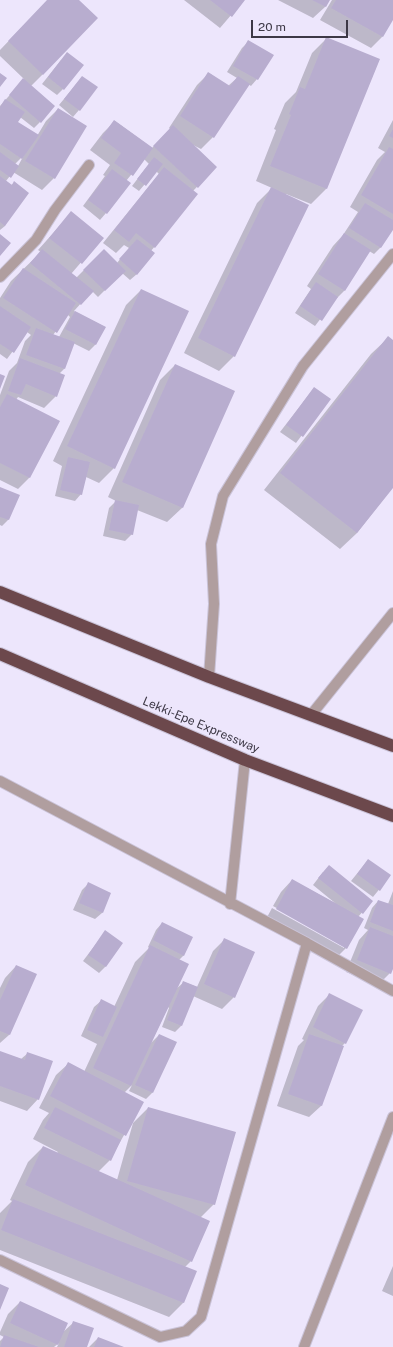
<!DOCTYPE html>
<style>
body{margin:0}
#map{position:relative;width:393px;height:1347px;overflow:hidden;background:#ede6fc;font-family:"Public Sans",sans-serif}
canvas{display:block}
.scale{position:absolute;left:251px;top:20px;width:97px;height:18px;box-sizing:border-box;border:2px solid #3d3846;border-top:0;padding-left:5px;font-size:12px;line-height:14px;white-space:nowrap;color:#3d3846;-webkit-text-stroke:3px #ede6fc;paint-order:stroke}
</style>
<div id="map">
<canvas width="393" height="1347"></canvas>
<div class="scale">20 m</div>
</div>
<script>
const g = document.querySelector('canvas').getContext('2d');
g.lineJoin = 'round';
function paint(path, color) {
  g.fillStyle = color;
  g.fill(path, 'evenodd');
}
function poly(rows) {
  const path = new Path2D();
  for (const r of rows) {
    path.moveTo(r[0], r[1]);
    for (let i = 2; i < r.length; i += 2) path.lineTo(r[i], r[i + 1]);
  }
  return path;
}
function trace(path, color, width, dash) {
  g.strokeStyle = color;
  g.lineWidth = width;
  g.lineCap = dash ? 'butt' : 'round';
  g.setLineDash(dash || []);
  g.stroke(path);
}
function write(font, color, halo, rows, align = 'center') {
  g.font = font + ' "Public Sans",sans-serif';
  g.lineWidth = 4;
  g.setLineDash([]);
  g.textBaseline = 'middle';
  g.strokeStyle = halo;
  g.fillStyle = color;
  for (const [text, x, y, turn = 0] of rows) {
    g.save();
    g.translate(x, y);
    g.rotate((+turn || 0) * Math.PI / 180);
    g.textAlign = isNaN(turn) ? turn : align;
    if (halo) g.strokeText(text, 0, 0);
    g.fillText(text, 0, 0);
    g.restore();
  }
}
paint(poly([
 [48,0,77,0,43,74,31,86,40,122,34,128,20,117,17,122,37,136,46,121,58,109,54,178,42,190,13,172,6,181,11,185,14,183,5,226,0,230,0,106,24,79,0,56,0,50],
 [24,155,18,166,15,164],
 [184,0,244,0,220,28],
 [278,0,329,0,325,7,313,18],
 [332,0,393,0,393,18,382,37,371,48,320,20],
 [327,38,379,60,326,189,311,204,286,194,234,356,219,371,184,353,257,203,272,188,256,181,276,130,274,129,285,103,296,92,312,53],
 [249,41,257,79,251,86,248,84,213,137,201,149,191,144,216,167,193,191,197,194,151,251,137,274,130,280,122,273,98,297,92,291,74,311,105,327,95,345,89,351,73,343,64,369,59,374,56,396,44,408,18,397,16,400,59,421,29,478,18,489,0,480,0,395,9,371,17,363,25,341,31,335,27,332,7,359,0,354,0,298,11,281,41,252,38,250,71,213,102,238,71,274,76,278,104,250,117,263,129,248,124,245,116,253,103,243,159,174,156,171,139,191,132,186,149,164,144,159,126,181,106,213,100,220,83,206,105,176,103,175,110,165,90,150,103,133,115,121,152,148,170,129,169,128,197,85,209,73,228,86,237,78,227,72,242,48],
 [68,315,70,317,59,337,53,335],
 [61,60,63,89,57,95,42,84],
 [82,77,79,110,73,117,59,105],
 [393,120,393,228,381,247,374,254,369,251,344,291,334,301,315,326,295,313,311,289,307,286,333,246,343,235,358,212,350,207,377,160,385,152,378,148],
 [141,290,114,468,99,483,86,477,81,494,75,501,55,496,62,466,53,461,126,305],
 [388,338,393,342,393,487,357,533,340,549,264,490,371,354],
 [175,365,233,391,182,508,167,522,137,510,132,534,125,541,103,536,109,508,116,501,108,497,160,380],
 [314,388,329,399,296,443,280,432],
 [0,488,19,496,8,520,2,526,0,525],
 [368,860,390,876,373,897,351,881],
 [323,872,372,901,358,917,346,948,334,960,265,921,272,908,344,948,344,946,273,906,281,892,292,880,335,903,313,885],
 [88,884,110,893,102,913,95,919,73,910,82,890],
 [393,891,393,966,390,973,378,985,346,972,359,940,368,930,364,928,372,908,378,901,388,904],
 [162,923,184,955,179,960,176,989,184,982,197,987,213,951,225,939,234,997,222,1009,193,996,181,1026,175,1032,162,1027,169,1008,168,1007,151,1043,159,1035,176,1043,152,1093,146,1099,129,1091,132,1085,124,1093,142,1103,110,1160,98,1172,117,1180,133,1123,148,1108,214,1204,200,1218,191,1261,185,1267,184,1302,169,1317,0,1250,0,1213,12,1201,10,1200,28,1162,43,1147,57,1153,58,1152,33,1139,43,1120,49,1113,39,1108,56,1075,68,1064,84,1072,97,1044,81,1036,94,1007,101,1001,114,1007,135,962,149,948,148,947,156,930],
 [105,932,106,966,99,973,83,961],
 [16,966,9,1035,0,1043,0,988,5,978],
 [329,995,345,1043,342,1046,321,1106,309,1117,277,1106,298,1046,304,1040,302,1039,318,1006],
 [0,1052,21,1059,28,1053,38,1099,27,1111,0,1101],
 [393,1266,393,1296,382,1291],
 [20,1302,62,1333,74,1322,86,1347,57,1347,59,1343,54,1347,0,1347,0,1341,4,1337,0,1335,0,1332,8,1314],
 [98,1338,122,1347,89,1347]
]), '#0003');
paint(poly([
 [47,0,79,0,98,18,43,75,8,41],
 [210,0,245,0,232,17],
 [312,0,330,0,326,7],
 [336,0,393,0,393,20,383,37,331,8],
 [326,37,380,59,327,189,270,166,291,115,289,114,300,87,305,89],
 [248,40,274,55,258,80,233,66],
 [67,52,84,65,64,90,48,77],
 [208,72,230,86,238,76,250,84,214,138,180,116],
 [0,73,7,78,0,87],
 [82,76,98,87,80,111,64,99],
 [23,78,55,106,41,123,9,95],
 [5,99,25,112,18,122,39,135,22,159,0,144,0,107],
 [58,108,87,126,55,179,25,161],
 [114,120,153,148,133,176,114,163,121,153,101,138],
 [173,125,217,167,198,188,153,146],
 [393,129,393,138,389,136],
 [389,147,393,149,393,214,361,195],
 [0,152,19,166,11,178,0,170],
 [154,157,163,164,146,186,137,179],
 [164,167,198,194,155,248,136,233,129,242,114,230],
 [112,169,131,183,107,214,88,200],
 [0,176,12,185,14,181,29,193,5,226,0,222],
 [271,187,309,205,235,357,198,338],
 [365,203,393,220,393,230,381,248,349,228],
 [71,211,104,238,82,264,49,238],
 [344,233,371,250,345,291,318,274],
 [0,234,11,243,0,256],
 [137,239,155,253,137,275,119,259],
 [42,249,94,291,81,305,30,263],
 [104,249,126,271,105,291,83,270],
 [23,268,76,303,57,333,3,298],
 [316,282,338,297,322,321,300,306],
 [141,289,189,311,115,469,67,446],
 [0,306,31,327,14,353,0,344],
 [75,311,106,327,96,345,65,329],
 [36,328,75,342,65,369,26,355],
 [388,336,393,340,393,488,357,533,280,473],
 [20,358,65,375,57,397,26,384,21,395,8,391],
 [175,364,235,391,183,508,122,482],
 [0,374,5,376,0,389],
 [314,387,331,399,303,437,286,425],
 [7,394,60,421,30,478,0,463,0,407],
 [68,457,90,462,82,495,60,490],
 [0,487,20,495,9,520,0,517],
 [115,500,139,505,133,535,109,530],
 [368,859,391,875,380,891,357,874],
 [329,865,373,901,363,914,318,878],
 [292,879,364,919,347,949,276,909],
 [88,882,111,893,103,913,79,903],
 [378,900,393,905,393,931,370,922],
 [162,922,193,937,184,956,153,940],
 [370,927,393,936,393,969,391,974,357,960],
 [105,930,123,943,106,967,88,955],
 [224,938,255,952,235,998,204,984],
 [150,945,189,964,131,1086,93,1068],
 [16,965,37,974,10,1035,0,1031,0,1000],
 [183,981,198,987,182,1026,167,1020],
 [329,993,363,1010,346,1044,313,1027],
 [101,999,117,1007,103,1037,87,1030],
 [159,1034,177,1042,153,1093,135,1085],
 [309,1034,344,1046,322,1106,288,1094],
 [0,1051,25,1060,27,1052,53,1061,39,1100,0,1086],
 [68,1062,144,1102,126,1136,50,1096],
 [55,1107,121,1140,111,1161,44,1128],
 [148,1107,236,1132,215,1205,127,1181],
 [43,1146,210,1221,192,1262,25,1185],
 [13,1199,197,1271,184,1303,1,1230],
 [0,1284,9,1288,0,1310],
 [20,1301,68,1323,58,1345,10,1323],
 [73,1321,94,1328,87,1347,64,1347],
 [4,1335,39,1347,0,1347],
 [98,1337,124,1347,94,1347]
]), '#b8adcf');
const lane = poly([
 [311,715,393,613]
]);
const street = poly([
 [0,277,36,240,55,210,89,165],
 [209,677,214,604,211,544,223,496,303,366,393,254],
 [0,781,307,943,201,1317,186,1331,160,1337,0,1260],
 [230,904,245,760],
 [307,943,393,991],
 [304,1347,393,1117]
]);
const highway = poly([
 [0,592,209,677,393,746],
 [0,654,245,760,393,816]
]);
trace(lane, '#cac3d8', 12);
trace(street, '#cac3d8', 12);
trace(highway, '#cac3d8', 14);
trace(lane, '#b09e9f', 10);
trace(street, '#b09e9f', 10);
trace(highway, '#6c484c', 12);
write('12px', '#3d3846', '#ede6fc', [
 ["Lekki-Epe Expressway",201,725,23]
]);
</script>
